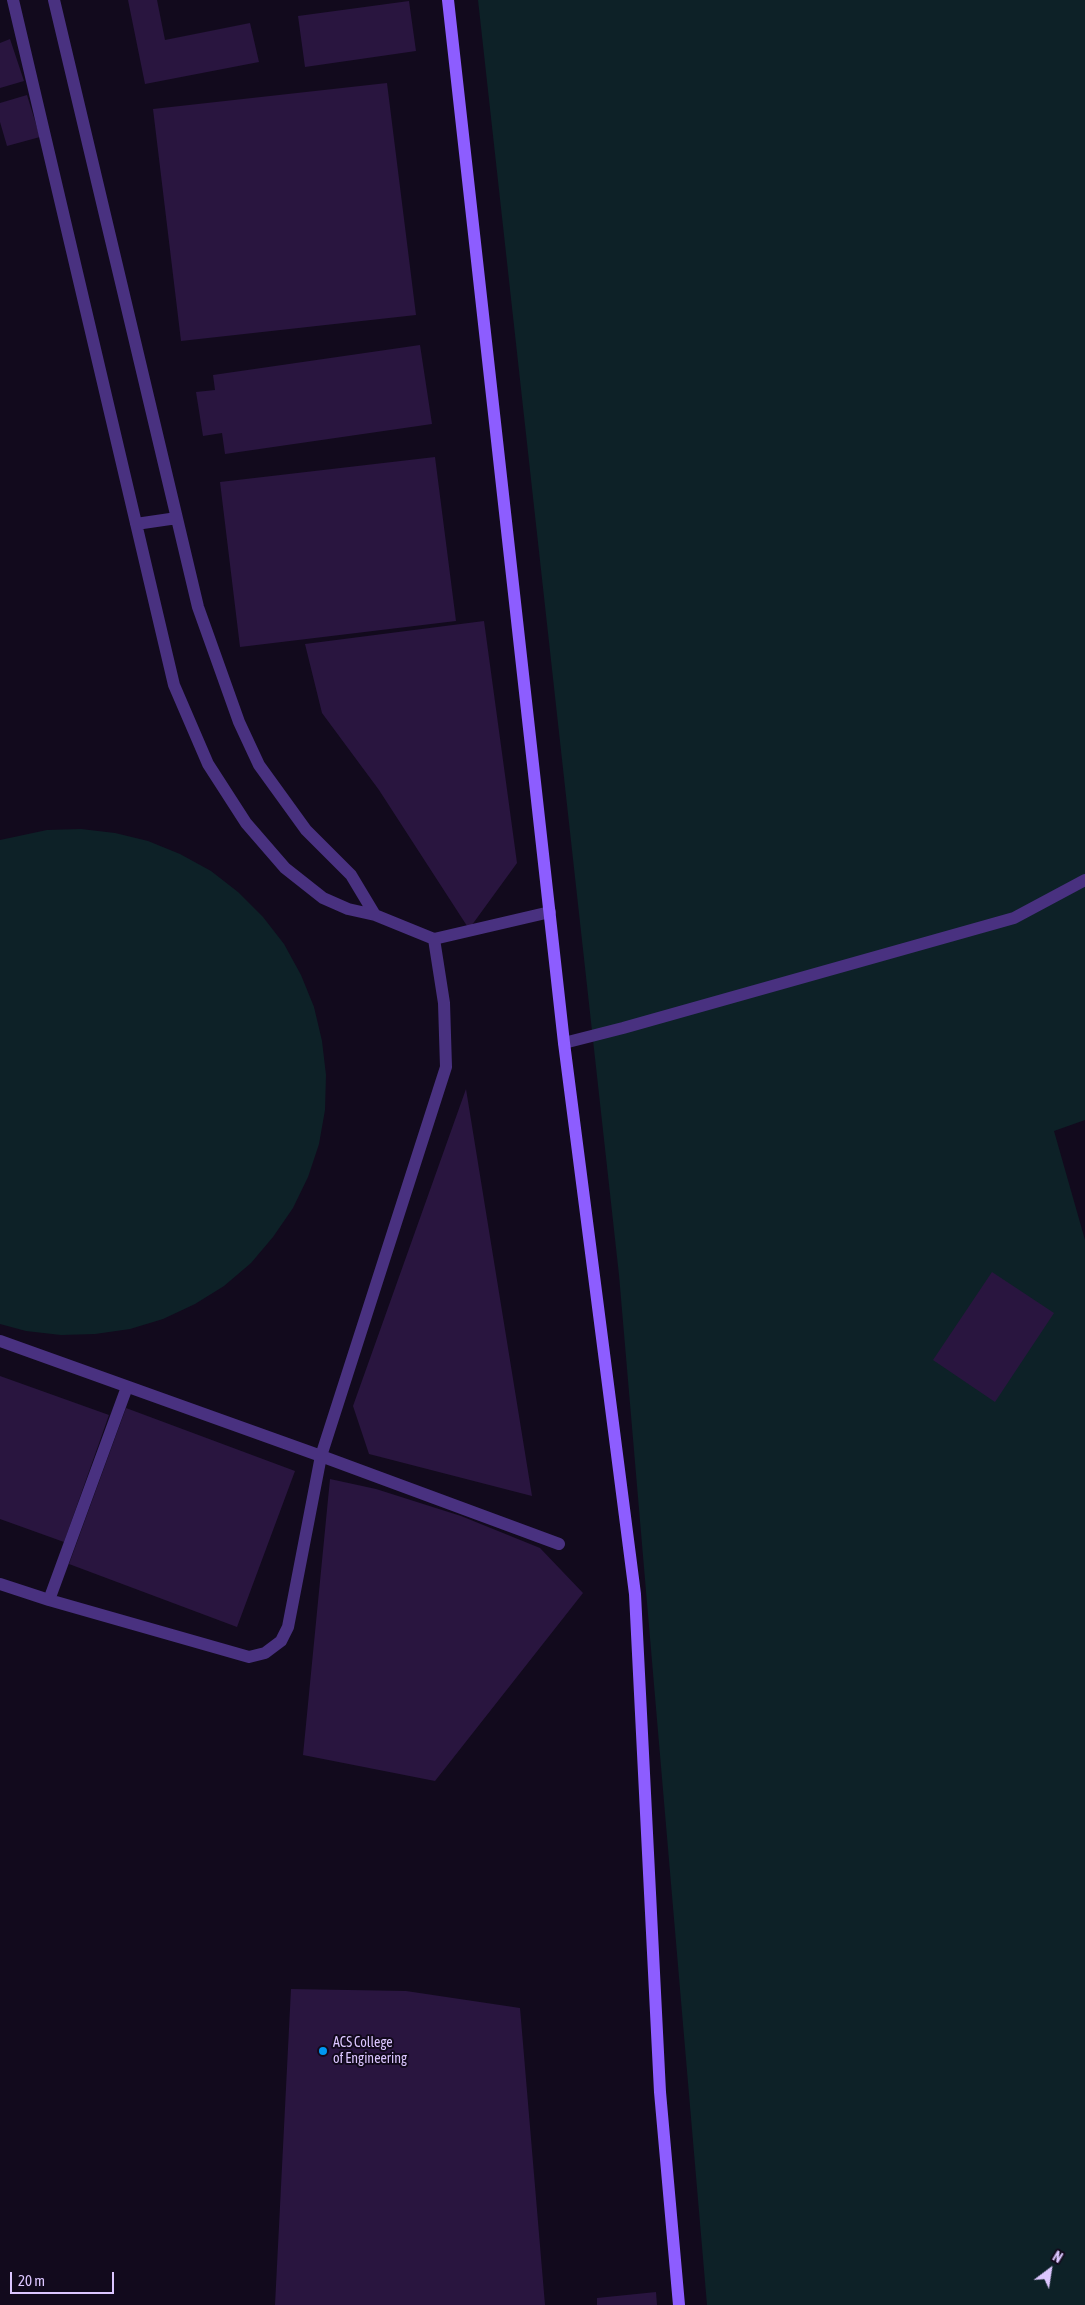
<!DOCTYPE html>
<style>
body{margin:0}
#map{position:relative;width:1085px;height:2305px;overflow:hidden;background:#120a1d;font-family:"Asap Condensed",sans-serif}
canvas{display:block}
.north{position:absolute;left:1025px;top:2245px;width:50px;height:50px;-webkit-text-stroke:4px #120a1d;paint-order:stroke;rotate:31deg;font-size:14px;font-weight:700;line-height:20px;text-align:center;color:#dcc6ff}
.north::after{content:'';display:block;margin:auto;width:18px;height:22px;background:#dcc6ff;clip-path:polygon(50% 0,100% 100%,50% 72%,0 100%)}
.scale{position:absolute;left:10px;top:2272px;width:104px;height:22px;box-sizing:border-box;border:2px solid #dcc6ff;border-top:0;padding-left:6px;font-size:15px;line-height:18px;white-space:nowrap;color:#dcc6ff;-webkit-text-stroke:4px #120a1d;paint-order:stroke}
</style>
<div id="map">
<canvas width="1085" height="2305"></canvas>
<div class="north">N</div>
<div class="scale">20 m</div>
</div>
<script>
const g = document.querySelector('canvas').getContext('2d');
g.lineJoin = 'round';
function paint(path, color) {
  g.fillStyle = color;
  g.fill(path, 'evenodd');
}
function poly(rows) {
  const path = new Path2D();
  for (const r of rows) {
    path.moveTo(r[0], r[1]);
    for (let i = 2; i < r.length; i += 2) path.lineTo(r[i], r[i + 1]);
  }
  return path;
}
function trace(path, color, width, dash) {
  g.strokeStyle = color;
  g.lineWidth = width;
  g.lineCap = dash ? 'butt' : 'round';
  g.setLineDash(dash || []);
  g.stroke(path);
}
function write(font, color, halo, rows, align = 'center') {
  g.font = font + ' "Asap Condensed",sans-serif';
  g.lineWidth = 4;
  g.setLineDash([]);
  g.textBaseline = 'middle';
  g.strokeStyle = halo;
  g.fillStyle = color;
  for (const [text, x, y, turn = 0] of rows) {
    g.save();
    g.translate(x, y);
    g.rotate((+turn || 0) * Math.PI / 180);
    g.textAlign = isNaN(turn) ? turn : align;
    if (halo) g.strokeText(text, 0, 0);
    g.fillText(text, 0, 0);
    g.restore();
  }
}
paint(poly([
 [478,0,1085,0,1085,1120,1054,1131,1085,1240,1085,2305,707,2305,619,1275],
 [81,829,115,833,148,841,180,854,211,871,238,892,263,917,284,944,301,975,314,1007,322,1041,326,1075,325,1110,319,1144,308,1177,293,1208,273,1237,251,1263,224,1286,195,1304,163,1319,130,1329,95,1334,61,1335,26,1331,0,1324,0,840,47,830]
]), '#0d2127');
paint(poly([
 [128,0,157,0,165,40,250,23,259,62,145,84],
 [409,1,416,51,305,67,298,16],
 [10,39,24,81,0,88,0,43],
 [387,83,416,315,181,341,153,109],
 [27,95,40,137,7,146,0,122,0,103],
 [420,345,432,424,225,454,222,433,203,436,196,392,215,390,213,375],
 [435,457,456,621,240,647,220,482],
 [484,621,517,863,469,929,379,790,322,713,305,644],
 [466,1089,532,1496,369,1454,353,1406],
 [992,1272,1054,1313,995,1402,933,1360],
 [0,1376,109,1415,64,1542,0,1519],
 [126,1408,295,1471,237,1627,69,1564],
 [330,1479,376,1489,461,1516,540,1548,583,1593,435,1781,303,1755],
 [291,1989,406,1991,520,2008,545,2305,275,2305],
 [656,2292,657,2305,597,2305,597,2298]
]), '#29153f');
trace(poly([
 [54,0,198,607,239,722,259,765,306,830,351,875,375,915],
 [136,524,177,518],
 [434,939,550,912],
 [564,1043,623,1028,1014,918,1085,880],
 [0,1341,321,1456,446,1067,444,1003,434,939,375,915,348,909,323,898,285,868,246,823,208,764,174,685,13,0],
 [0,1584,49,1600,127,1387],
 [49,1600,249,1657,265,1653,281,1641,288,1627,321,1456,559,1544]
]), '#493180', 12);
trace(poly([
 [448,0,564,1043,635,1594,660,2092,679,2305]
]), '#8d5dff', 12);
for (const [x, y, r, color] of [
 [323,2051,5,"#0098f1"]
]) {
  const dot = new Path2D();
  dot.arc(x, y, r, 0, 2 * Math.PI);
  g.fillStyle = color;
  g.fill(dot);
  trace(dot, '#120a1d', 2);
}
write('14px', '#dcc6ff', '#120a1d', [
 ["ACS College",333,2043],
 ["of Engineering",333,2059]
], 'left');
</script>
